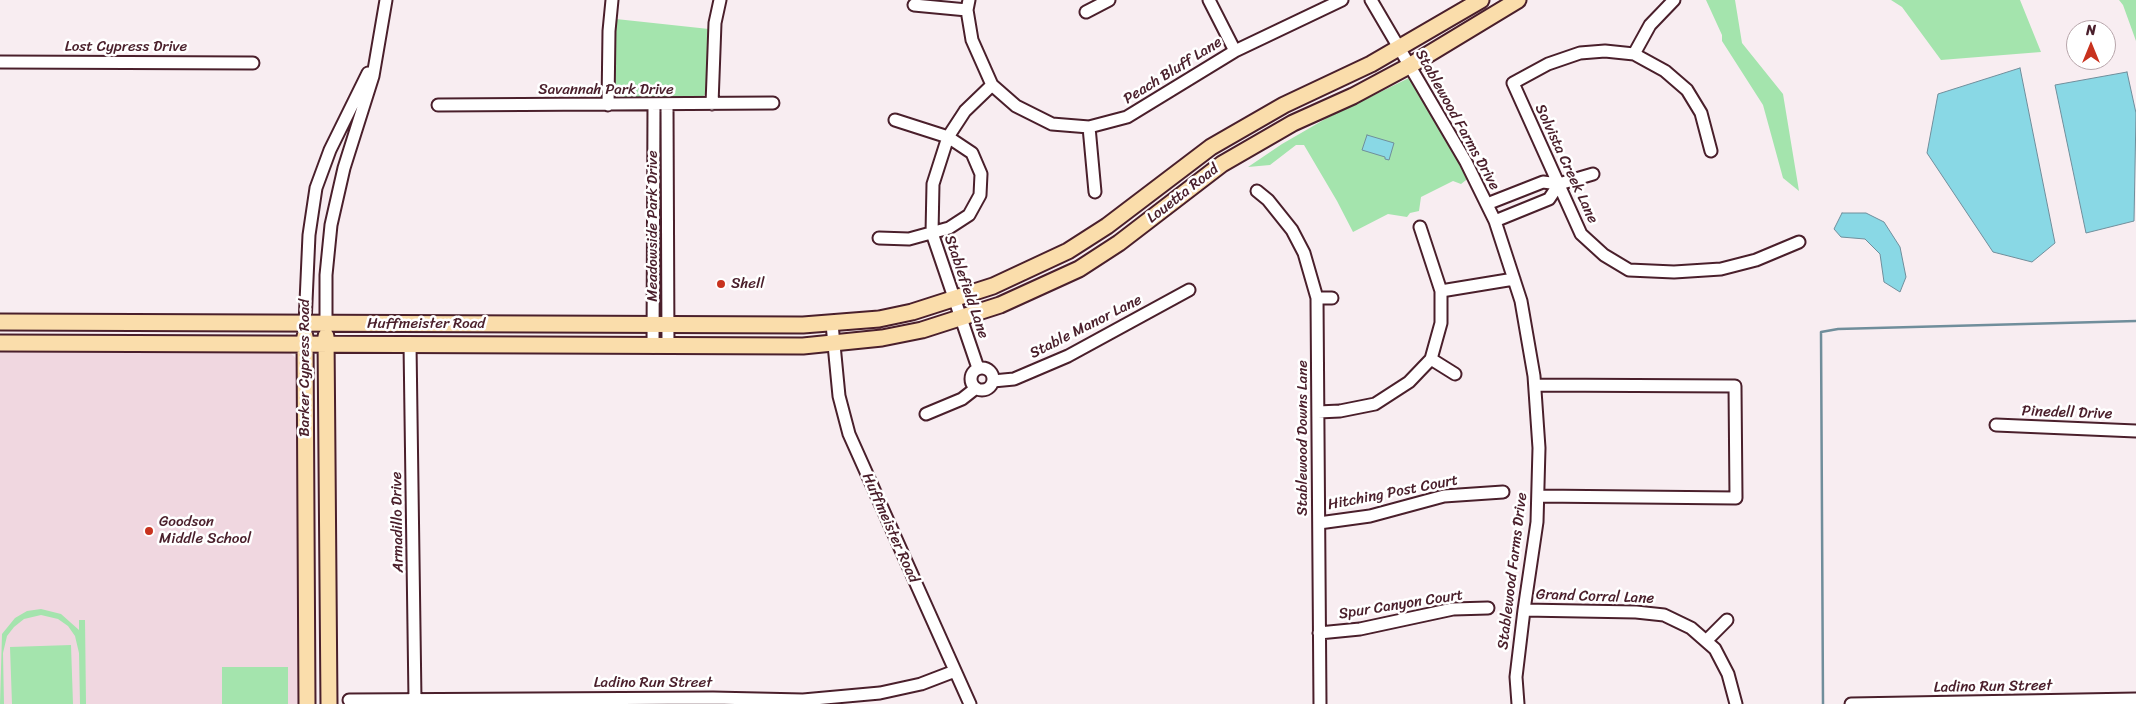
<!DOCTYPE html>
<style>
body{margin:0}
#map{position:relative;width:2136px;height:704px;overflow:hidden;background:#f8edf1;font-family:Sriracha,sans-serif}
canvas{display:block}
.north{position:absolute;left:2066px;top:20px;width:50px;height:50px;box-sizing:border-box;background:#fff;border:1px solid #b7a5aa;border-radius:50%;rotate:0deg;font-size:14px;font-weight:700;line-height:20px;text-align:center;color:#4a1f2b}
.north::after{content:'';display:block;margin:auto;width:18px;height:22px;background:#c8321e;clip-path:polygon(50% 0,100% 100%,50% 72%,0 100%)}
</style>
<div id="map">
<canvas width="2136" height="704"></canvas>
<div class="north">N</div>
</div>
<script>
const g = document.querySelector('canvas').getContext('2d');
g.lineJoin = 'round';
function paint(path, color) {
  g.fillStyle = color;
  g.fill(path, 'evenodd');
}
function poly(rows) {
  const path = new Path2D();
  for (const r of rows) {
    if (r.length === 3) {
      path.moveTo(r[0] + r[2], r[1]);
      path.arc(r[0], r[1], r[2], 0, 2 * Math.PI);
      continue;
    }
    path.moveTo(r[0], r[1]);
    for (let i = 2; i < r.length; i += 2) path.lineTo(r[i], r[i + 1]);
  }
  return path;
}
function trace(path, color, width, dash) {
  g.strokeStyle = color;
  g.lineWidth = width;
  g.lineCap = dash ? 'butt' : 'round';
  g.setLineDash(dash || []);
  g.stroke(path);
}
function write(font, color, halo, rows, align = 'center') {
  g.font = font + ' Sriracha,sans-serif';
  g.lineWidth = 5;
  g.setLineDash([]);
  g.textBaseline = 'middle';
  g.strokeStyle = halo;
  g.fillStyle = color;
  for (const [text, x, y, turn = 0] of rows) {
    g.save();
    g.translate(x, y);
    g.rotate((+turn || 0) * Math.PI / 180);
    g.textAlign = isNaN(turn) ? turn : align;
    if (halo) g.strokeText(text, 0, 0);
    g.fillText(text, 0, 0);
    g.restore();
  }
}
paint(poly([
 [0,350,289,352,296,358,301,704,0,704]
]), '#f0d7e0');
paint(poly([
 [1706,0,1735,0,1742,43,1783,94,1799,191,1783,178,1763,105,1722,41,1722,35],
 [1891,0,2020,0,2041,52,1941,60,1902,7],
 [2119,0,2136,0,2136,41,2123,5],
 [616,19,709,29,708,92,701,98,620,98,613,86],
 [1411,77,1470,177,1461,184,1453,181,1421,197,1419,211,1410,213,1407,217,1388,214,1353,232,1337,201,1304,145,1296,145,1270,165,1248,167,1282,144,1327,118],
 [41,609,61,614,79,630,79,620,85,620,86,704,80,704,79,653,75,636,68,626,58,619,41,615,24,619,14,627,7,636,3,653,4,704,0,704,2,634,15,618,27,611],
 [71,645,73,704,12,704,10,647],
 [222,667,288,667,288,704,222,704]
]), '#a4e4ad');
const water = poly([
 [2020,68,2055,243,2032,262,1993,252,1927,153,1938,94,2020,68],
 [2127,72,2136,113,2134,221,2086,233,2055,85,2127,72],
 [1367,135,1394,143,1389,160,1385,159,1385,157,1362,150,1367,135],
 [1842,213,1866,213,1884,222,1900,247,1906,277,1900,292,1884,282,1880,254,1865,239,1841,237,1834,229,1842,213]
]);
paint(water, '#89d8e5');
trace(water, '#708e9b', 1);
trace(poly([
 [1823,704,1821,332,1838,329,2136,321]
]), '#708e9b', 2.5);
const minor = poly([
 [969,0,967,10,972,40,992,85,1016,106,1052,124,1089,127,1127,117,1235,51,1342,0],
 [1209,0,1235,51],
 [1371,0,1466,162,1495,221,1521,301,1534,376,1539,448,1537,522,1524,610,1516,677,1518,704],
 [914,5,967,10],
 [1086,12,1109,0],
 [1634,54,1650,25,1674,0],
 [0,62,253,63],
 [667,104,668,347],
 [712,104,715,23,720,0],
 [438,105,773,103],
 [608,105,609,31,612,0],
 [1089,127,1095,192],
 [1711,151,1701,113,1687,90,1665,71,1634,54,1605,51,1580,53,1548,64,1513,83,1581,234,1604,255,1629,270,1674,272,1721,269,1756,260,1799,242],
 [1257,191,1268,200,1292,230,1304,253,1317,298,1320,704],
 [1487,204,1543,182,1559,184,1593,174],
 [1495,221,1549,199,1559,184],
 [879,238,909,239,949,228,969,215,980,195,981,174,972,153,948,137,895,120],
 [1441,291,1514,279],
 [1317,298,1332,298],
 [305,324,309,235,316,188,330,150,368,73],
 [326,324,326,275,331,225,344,168,373,76,386,0],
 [832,324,839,396,849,434,970,704],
 [410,344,415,700],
 [653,347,654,104],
 [1431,359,1455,374],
 [982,379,11],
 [978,368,932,233,933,184,948,137,965,111,992,85],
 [993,381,1014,379,1068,356,1189,290],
 [1535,385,1735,386,1736,498,1538,496],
 [1318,412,1340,411,1375,404,1409,382,1431,359,1441,323,1441,291,1420,227],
 [926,414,962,399,976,388],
 [1996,425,2136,431],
 [1319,523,1370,516,1444,496,1503,492],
 [1524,610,1636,612,1664,615,1691,628,1715,649,1728,674,1736,704],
 [1319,633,1360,629,1453,609,1488,608],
 [1706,641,1727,620],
 [349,700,713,698,803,700,880,693,921,684,955,671],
 [1851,704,2136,699]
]);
const major = poly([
 [0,322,803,325,879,319,912,312,993,286,1068,251,1107,226,1211,147,1284,105,1371,64,1481,0],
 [305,336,307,704],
 [326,336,329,704],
 [0,343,803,346,882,338,922,330,1000,305,1079,269,1119,243,1222,164,1293,123,1353,96,1409,66,1518,0]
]);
trace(minor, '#4a1f2b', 15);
trace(major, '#4a1f2b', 19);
trace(minor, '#fff', 11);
trace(major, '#faddab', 15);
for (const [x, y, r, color] of [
 [721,284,5,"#c8321e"],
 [149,531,5,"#c8321e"]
]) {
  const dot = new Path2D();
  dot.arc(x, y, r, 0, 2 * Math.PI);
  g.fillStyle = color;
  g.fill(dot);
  trace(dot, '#fff', 2);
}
write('15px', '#4a1f2b', '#fff', [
 ["Lost Cypress Drive",126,47],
 ["Peach Bluff Lane",1173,71,-32],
 ["Savannah Park Drive",606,90],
 ["Stablewood Farms Drive",1457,120,61],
 ["Solvista Creek Lane",1566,164,65],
 ["Louetta Road",1183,194,-38],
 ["Meadowside Park Drive",653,226,-90],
 ["Stablefield Lane",966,287,71],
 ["Huffmeister Road",426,324],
 ["Stable Manor Lane",1086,327,-27],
 ["Barker Cypress Road",305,368,-90],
 ["Pinedell Drive",2067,413,2],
 ["Stablewood Downs Lane",1303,438,-90],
 ["Hitching Post Court",1393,493,-11],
 ["Armadillo Drive",398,522,-91],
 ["Huffmeister Road",890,528,66],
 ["Stablewood Farms Drive",1513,571,-83],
 ["Grand Corral Lane",1595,597,2],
 ["Spur Canyon Court",1401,605,-9],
 ["Ladino Run Street",653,683],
 ["Ladino Run Street",1993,687,-1]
]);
write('15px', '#4a1f2b', '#fff', [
 ["Shell",731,284],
 ["Goodson",159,522],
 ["Middle School",159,539]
], 'left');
</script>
